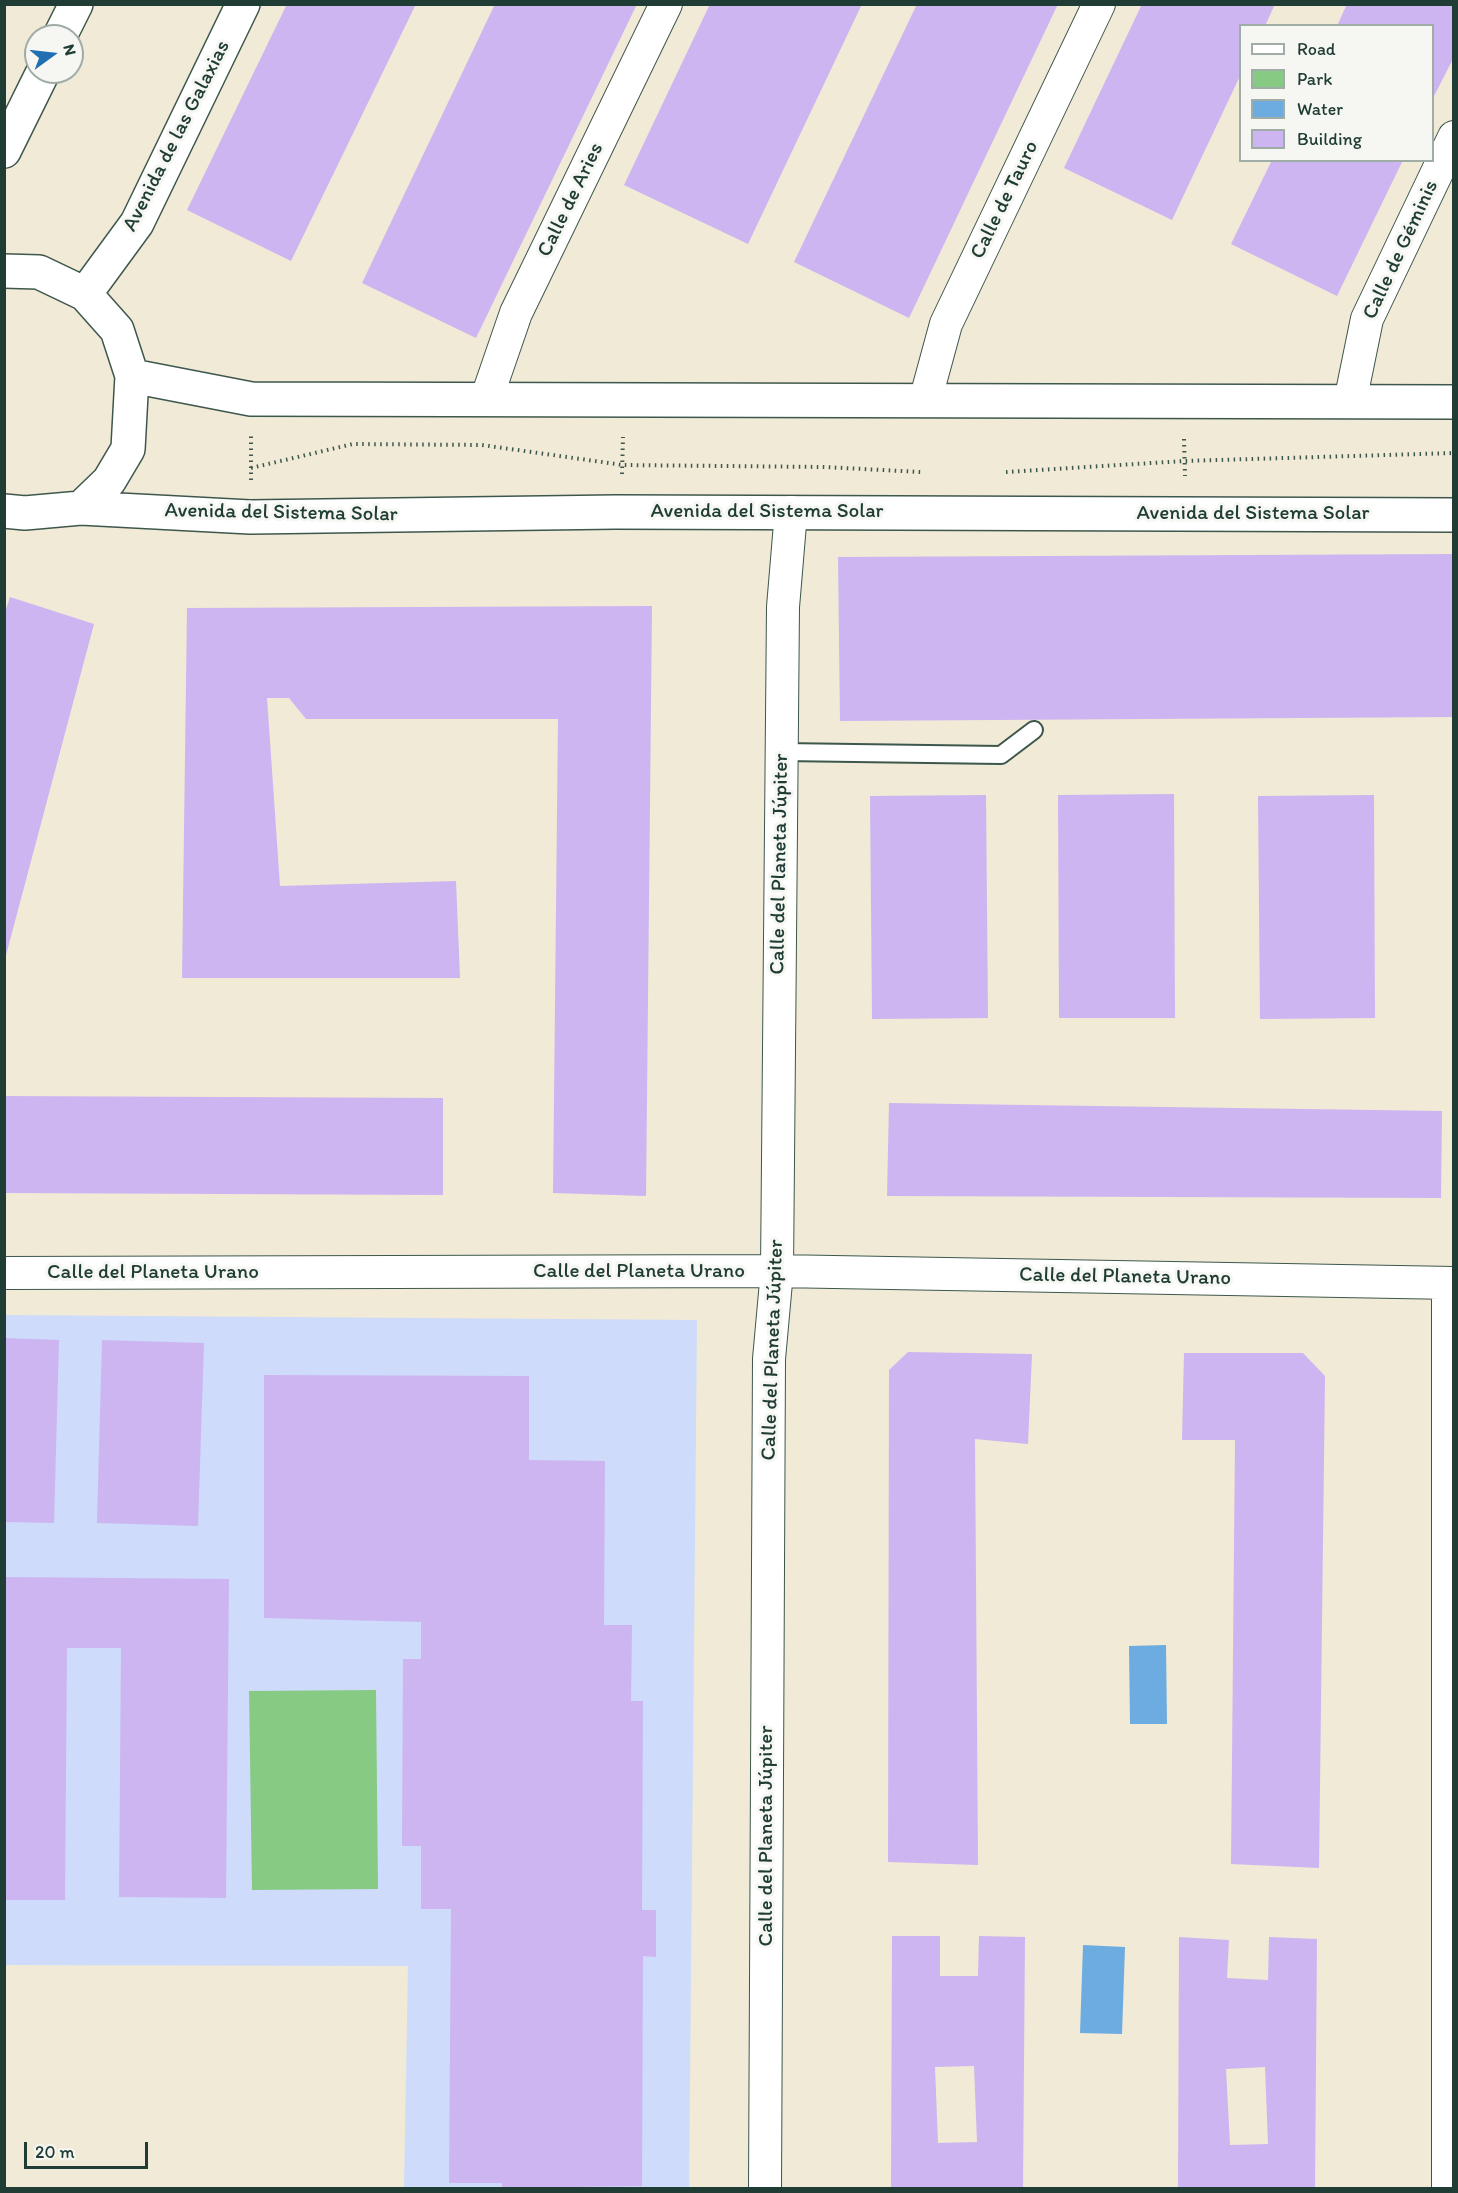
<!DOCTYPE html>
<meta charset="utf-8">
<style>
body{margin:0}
#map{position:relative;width:1458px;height:2193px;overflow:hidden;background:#f0ead6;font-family:Itim,sans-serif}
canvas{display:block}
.frame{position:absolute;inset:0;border:6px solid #1f3d34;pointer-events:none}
.legend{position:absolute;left:1239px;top:24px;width:195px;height:138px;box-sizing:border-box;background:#f6f6f2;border:2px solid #a0aca6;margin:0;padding:8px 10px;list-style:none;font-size:18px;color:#1f3d34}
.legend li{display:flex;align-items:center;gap:12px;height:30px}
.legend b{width:30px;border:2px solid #a0aca6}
.north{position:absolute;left:24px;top:24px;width:60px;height:60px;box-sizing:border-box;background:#f6f6f2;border:2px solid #a0aca6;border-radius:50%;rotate:75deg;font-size:16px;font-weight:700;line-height:24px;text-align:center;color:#1f3d34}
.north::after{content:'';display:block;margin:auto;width:21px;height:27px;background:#1f6fb2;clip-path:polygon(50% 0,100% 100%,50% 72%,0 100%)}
.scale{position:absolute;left:24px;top:2142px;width:124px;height:27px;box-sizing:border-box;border:3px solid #1f3d34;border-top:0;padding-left:8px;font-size:18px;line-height:21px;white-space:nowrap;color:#1f3d34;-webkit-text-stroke:4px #f6f6f2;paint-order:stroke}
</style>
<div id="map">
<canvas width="1458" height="2193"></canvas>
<div class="frame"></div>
<ul class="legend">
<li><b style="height:8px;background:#fff"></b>Road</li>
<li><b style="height:16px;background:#87ca84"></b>Park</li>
<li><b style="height:16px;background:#6dace0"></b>Water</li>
<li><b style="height:16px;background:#cdb5f1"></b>Building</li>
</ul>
<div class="north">N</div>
<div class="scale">20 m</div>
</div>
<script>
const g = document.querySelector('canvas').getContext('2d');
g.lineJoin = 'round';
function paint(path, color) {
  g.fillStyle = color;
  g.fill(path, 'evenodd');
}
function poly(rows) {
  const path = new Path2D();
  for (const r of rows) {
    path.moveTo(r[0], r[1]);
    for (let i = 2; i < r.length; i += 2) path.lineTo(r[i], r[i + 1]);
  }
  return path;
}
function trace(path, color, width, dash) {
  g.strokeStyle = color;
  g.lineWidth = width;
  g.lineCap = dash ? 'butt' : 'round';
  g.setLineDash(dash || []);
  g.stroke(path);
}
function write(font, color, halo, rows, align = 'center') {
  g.font = font + ' Itim,sans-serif';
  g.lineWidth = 6;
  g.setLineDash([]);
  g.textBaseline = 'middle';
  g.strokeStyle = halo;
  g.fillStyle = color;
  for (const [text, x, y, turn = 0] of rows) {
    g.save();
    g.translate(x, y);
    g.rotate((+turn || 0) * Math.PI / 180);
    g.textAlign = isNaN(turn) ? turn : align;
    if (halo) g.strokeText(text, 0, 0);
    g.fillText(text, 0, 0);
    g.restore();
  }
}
paint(poly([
 [5,1315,697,1320,689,2188,404,2188,408,1966,5,1965]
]), '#cedbfa');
paint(poly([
 [376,1690,378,1889,252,1890,249,1691]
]), '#87ca84');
paint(poly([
 [1166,1645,1167,1724,1130,1724,1129,1646],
 [1083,1945,1125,1947,1122,2034,1080,2033]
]), '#6dace0');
paint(poly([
 [287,4,416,4,291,261,187,210],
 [495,4,637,4,476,338,362,283],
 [710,4,862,4,748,244,624,185],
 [917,4,1058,4,909,318,794,262],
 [1142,4,1275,4,1265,26,1240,26,1240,76,1172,220,1064,168],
 [1347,4,1454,4,1454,57,1432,100,1432,26,1337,26],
 [1272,160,1403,160,1337,296,1231,244],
 [1454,554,1454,717,840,721,838,557],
 [10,597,94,624,5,959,4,615],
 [652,606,646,1196,553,1193,558,719,306,719,289,698,267,698,280,886,456,881,460,978,182,978,187,608],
 [1174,794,1175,1018,1059,1018,1058,795],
 [986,795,988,1018,872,1019,870,796],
 [1374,795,1375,1018,1260,1019,1258,796],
 [4,1096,443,1098,443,1195,4,1193],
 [889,1103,1442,1111,1441,1198,887,1196],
 [4,1338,59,1340,54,1523,4,1522],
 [102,1340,204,1343,198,1526,97,1523],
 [908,1352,1032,1354,1028,1444,975,1439,978,1865,888,1862,889,1370],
 [1184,1353,1303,1353,1325,1376,1319,1868,1231,1864,1235,1440,1182,1440],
 [264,1375,529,1376,529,1460,605,1461,604,1625,632,1625,631,1701,643,1701,642,1910,656,1910,656,1957,643,1956,642,2186,502,2188,502,2183,449,2183,451,1909,421,1909,421,1846,402,1846,403,1659,421,1659,421,1622,264,1618],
 [5,1577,229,1579,226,1898,119,1897,121,1648,67,1648,65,1900,5,1900],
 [892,1936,940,1936,940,1976,978,1976,979,1936,1025,1937,1023,2188,891,2188],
 [974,2066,977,2142,938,2143,935,2067],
 [1179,1937,1229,1940,1227,1978,1268,1980,1269,1937,1317,1939,1315,2188,1178,2188],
 [1265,2067,1268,2144,1230,2145,1226,2069]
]), '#cdb5f1');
const service = poly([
 [782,752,1001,755,1034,730]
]);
const minor = poly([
 [486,400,516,313,666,4],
 [925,401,946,324,1099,4],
 [1350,402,1367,319,1454,137],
 [4,1273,777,1271,1454,1283],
 [765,2188,769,1359,777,1271,783,607,791,512],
 [1448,2188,1448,1283]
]);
const tertiary = poly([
 [60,36,76,4],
 [4,151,43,72],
 [4,271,39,272,85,294,117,330,132,376,128,449,109,481,81,508],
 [85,294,137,223,243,4],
 [132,376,251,399,1454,402],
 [4,511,25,513,81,508,250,517,616,512,1454,515]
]);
trace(service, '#3e574c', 20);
trace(minor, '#3e574c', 34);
trace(tertiary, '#3e574c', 36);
trace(poly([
 [1184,439,1185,476],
 [251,468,353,444,482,445,623,465,824,467,921,472],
 [1006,472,1184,461,1454,453],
 [622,474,623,437],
 [251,480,251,436]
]), '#3e574c', 4, [1.5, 4.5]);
trace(service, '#fff', 16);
trace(minor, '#fff', 32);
trace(tertiary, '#fff', 33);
write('21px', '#1f3d34', '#f6f6f2', [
 ["Avenida de las Galaxias",177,136,-63],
 ["Calle de Aries",571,200,-64],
 ["Calle de Tauro",1005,200,-64],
 ["Calle de Géminis",1401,250,-65],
 ["Avenida del Sistema Solar",767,512],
 ["Avenida del Sistema Solar",281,513,1],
 ["Avenida del Sistema Solar",1253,514],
 ["Calle del Planeta Júpiter",780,864,-89],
 ["Calle del Planeta Urano",639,1272],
 ["Calle del Planeta Urano",153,1273],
 ["Calle del Planeta Urano",1125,1277,1],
 ["Calle del Planeta Júpiter",773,1350,-88],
 ["Calle del Planeta Júpiter",767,1836,-90]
]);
</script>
